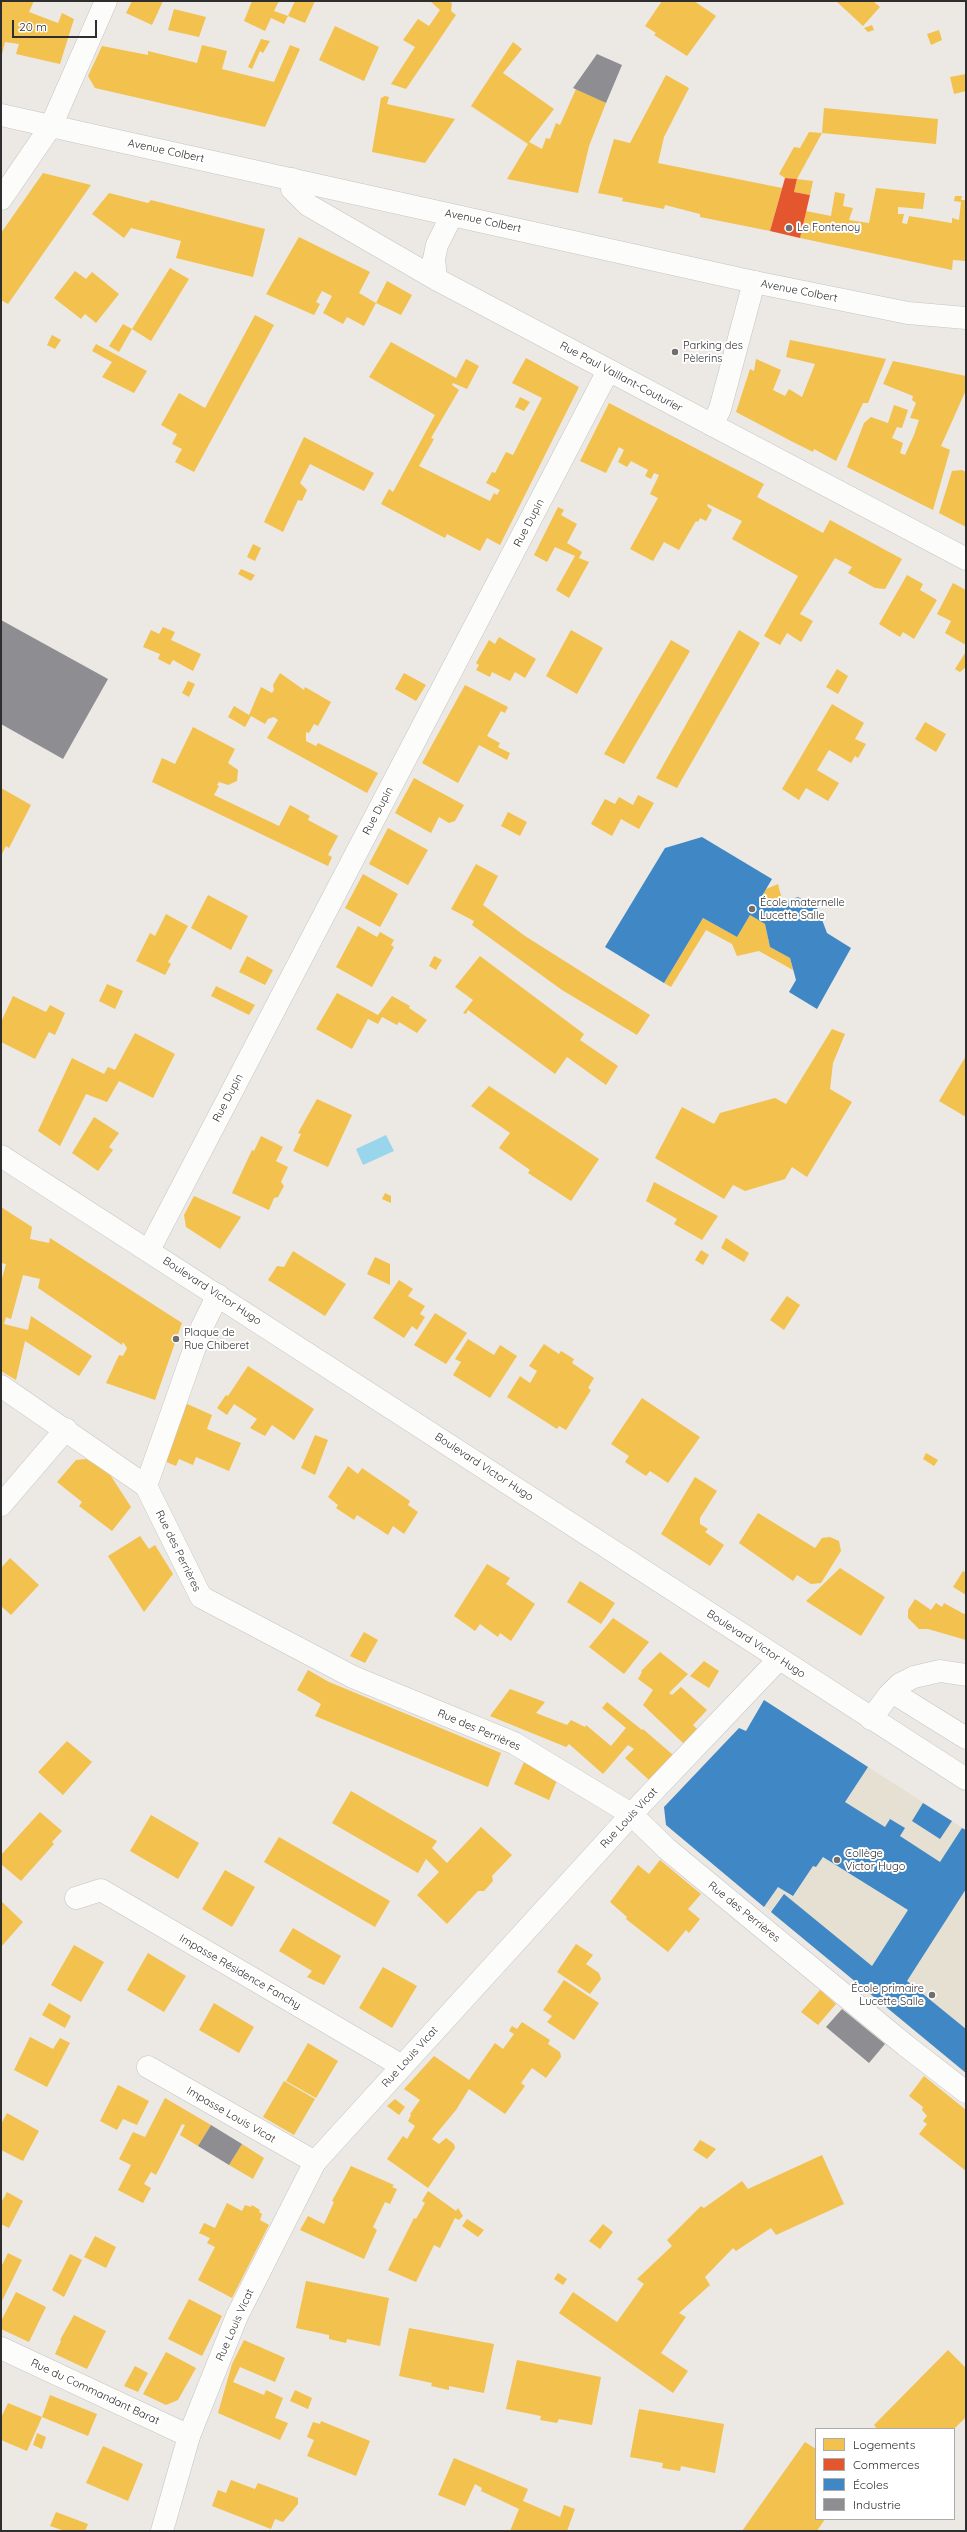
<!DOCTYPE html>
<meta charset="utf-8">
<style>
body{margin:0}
#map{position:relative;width:967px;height:2532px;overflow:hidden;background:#ece8e4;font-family:Quicksand,sans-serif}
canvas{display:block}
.frame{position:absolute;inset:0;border:2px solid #2e2e2e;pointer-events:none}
.legend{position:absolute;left:815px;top:2428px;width:140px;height:92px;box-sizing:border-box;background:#fff;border:1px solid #ababab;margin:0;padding:5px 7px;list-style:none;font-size:12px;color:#2e2e2e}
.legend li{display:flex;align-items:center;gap:8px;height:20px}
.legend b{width:20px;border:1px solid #ababab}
.scale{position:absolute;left:12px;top:20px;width:85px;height:18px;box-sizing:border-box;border:2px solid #2e2e2e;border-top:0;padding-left:5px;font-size:12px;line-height:14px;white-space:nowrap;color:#2e2e2e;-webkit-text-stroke:3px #fff;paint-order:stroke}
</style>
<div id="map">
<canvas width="967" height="2532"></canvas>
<div class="frame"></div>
<ul class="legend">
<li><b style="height:11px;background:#f2c14e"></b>Logements</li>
<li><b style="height:11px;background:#e4572e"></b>Commerces</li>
<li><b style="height:11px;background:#3f88c5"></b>Écoles</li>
<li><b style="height:11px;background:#8d8d92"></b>Industrie</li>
</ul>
<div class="scale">20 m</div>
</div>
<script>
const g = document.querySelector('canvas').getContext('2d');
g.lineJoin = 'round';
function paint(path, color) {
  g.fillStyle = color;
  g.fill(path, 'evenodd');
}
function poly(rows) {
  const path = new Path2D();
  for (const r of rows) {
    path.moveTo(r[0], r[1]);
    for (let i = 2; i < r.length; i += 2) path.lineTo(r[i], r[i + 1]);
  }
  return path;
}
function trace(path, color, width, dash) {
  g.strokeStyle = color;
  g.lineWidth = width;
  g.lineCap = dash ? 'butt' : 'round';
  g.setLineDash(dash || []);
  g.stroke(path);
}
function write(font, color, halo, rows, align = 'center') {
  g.font = font + ' Quicksand,sans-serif';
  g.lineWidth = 4;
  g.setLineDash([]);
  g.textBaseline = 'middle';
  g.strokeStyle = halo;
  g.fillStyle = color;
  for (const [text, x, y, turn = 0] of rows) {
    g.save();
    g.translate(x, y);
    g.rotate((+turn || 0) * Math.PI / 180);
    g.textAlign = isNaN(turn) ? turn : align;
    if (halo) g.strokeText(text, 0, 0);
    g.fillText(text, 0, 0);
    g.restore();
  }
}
paint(poly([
 [764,1700,966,1830,966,2073,666,1825,664,1807,739,1728,746,1731]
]), '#e6e0d3');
paint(poly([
 [386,1135,394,1151,363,1165,356,1149]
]), '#99d6ec');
paint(poly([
 [1,1,34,1,29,12,58,23,62,13,74,19,60,64,16,54,19,44,5,42,1,59],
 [132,1,163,1,152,25,126,13],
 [252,1,279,1,274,11,288,16,284,24,271,18,265,31,244,21],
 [295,1,315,1,305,23,288,16],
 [430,1,448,1,452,3,451,11,456,15,406,89,391,84,415,47,403,40,418,19,429,26,440,10],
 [662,1,694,1,716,16,687,56,654,35,656,33,645,26],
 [836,1,873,1,880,7,863,26],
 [174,9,206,17,199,37,168,30],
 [872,25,874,30,868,32,864,28],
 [335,26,379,47,364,81,319,60],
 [939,30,942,40,931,45,927,34],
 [261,39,270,41,263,53,260,51,252,69,248,67],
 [513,42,522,49,503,73,554,109,529,142,542,149,546,138,550,139,556,123,560,125,576,89,606,103,589,146,578,193,507,179,528,144,471,106],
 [202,45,227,51,222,69,274,82,290,45,300,49,265,127,95,88,88,76,102,46,148,55,148,51,197,63],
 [966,74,966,91,954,94,950,77],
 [666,75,689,88,664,137,658,163,782,188,770,231,700,217,700,214,665,205,664,209,622,201,623,198,598,193,614,139,630,143],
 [385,96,389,97,387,104,455,119,425,163,372,152,381,98],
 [824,108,938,119,936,144,822,133],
 [809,132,822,133,797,179,785,178,779,174,794,147,800,148],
 [43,173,91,185,8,304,1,300,1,233],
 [797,179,813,181,810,195,794,192],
 [876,188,925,193,923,209,898,207,898,214,904,214,902,223,907,224,909,216,952,223,952,218,959,220,961,202,954,201,955,196,962,196,961,200,966,200,966,261,953,260,952,270,800,238,806,211,831,216,835,192,845,194,843,206,853,208,849,220,869,223],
 [109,193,148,203,151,200,265,229,253,277,176,258,181,241,131,228,124,238,92,214],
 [299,237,370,272,359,293,376,303,364,326,347,317,343,324,323,313,332,296,322,291,316,302,320,304,314,315,266,294],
 [170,268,189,279,151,341,132,329,119,352,109,346,123,324,132,329],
 [75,271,86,279,92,272,119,294,96,323,85,314,81,319,54,298],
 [387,281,412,295,401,315,376,303],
 [255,315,274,325,194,472,175,462,182,449,172,444,177,434,161,425,179,393,205,408],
 [52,335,61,340,55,349,47,345],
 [790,340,886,359,868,403,863,403,836,461,814,449,813,452,791,441,736,412,750,369,754,371,756,359,781,370,773,390,785,396,789,389,802,397,815,364,786,357],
 [391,342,456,378,466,359,479,366,467,389,453,383,452,385,459,390,431,438,434,439,419,466,490,501,494,493,497,495,500,490,486,483,492,472,495,473,506,452,513,455,542,398,512,383,526,358,579,387,500,545,487,538,480,551,447,534,445,538,381,504,389,489,393,492,435,415,369,377],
 [96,344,147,371,134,393,102,377,112,362,92,351],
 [893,361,966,376,966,390,941,446,950,450,933,510,847,467,864,423,871,417,888,423,894,405,908,410,902,428,897,427,892,438,903,443,900,453,905,455,914,435,919,420,910,418,916,403,912,400,913,396,883,384],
 [520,397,530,402,524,411,515,407],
 [609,403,764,484,757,497,823,533,830,520,902,559,885,589,875,588,848,573,852,567,835,558,800,614,813,621,801,642,787,633,780,645,764,636,798,576,732,539,742,521,708,504,707,506,712,510,706,521,700,518,698,522,696,521,679,550,664,542,653,561,630,549,658,498,650,494,659,475,654,473,651,479,645,476,648,470,631,461,627,467,618,462,624,450,619,447,606,473,580,461],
 [304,437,374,473,364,491,310,464,300,483,307,490,302,501,298,500,283,532,264,522],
 [962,470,966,472,966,527,939,513,952,471],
 [558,507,564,510,561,515,577,524,567,543,582,552,579,558,589,562,569,598,556,590,575,556,555,547,547,562,534,555],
 [253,544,261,548,255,561,247,557],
 [241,569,255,575,251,581,238,574],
 [907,575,923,584,920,590,937,600,914,639,903,632,900,637,879,624],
 [953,583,966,590,966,645,945,633,951,621,937,614],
 [163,627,175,632,171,640,201,654,193,671,173,660,170,665,158,659,160,654,143,647,151,630,159,634],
 [571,630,603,648,577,694,546,676],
 [739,630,760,643,677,788,656,778],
 [499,637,536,659,525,678,515,672,510,681,492,672,490,677,476,670,479,665,476,663,489,640,495,644],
 [671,640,690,651,624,764,604,754],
 [965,653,966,667,960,672,955,669],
 [837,669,848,676,838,694,826,687],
 [280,673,304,690,305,687,331,702,318,726,314,724,309,733,306,732,306,741,316,746,318,743,378,773,367,793,267,738,278,720,274,717,268,719,265,724,251,716,245,727,228,717,234,706,249,715,261,687,272,693,274,690,273,685],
 [404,673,426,685,416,701,395,689],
 [188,681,195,684,189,697,182,693],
 [465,685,508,707,505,713,501,711,487,736,500,743,498,747,510,753,507,760,479,745,458,783,422,763],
 [832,704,864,723,855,739,866,744,858,758,855,756,851,763,829,750,817,770,839,783,828,801,806,788,799,800,782,789],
 [925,722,946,734,936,752,915,739],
 [193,727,235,749,228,763,238,770,237,781,228,785,219,782,217,785,219,786,214,795,279,826,290,805,310,816,308,820,338,836,328,855,332,857,328,866,152,782,162,758,175,764],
 [414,778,464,805,455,821,449,823,439,817,431,833,395,813],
 [1,788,31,805,9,848,6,846,1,856],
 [638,795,654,803,639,829,621,819,612,836,591,824,605,799,615,804,619,797,633,805],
 [508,812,527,822,520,836,501,826],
 [388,828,428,850,408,885,369,864],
 [476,864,498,876,483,905,525,936,650,1015,637,1035,562,990,472,925,474,921,451,909],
 [363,874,398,894,380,927,345,908],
 [778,884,783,903,777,905,762,896,766,889],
 [208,895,248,916,231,950,191,928],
 [166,914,188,926,168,962,171,964,165,975,136,961,150,933,155,936],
 [750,915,765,924,770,947,790,958,793,970,759,951,737,956,732,944,706,930,671,987,664,983,703,918,737,937],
 [358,926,377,937,380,932,394,940,391,945,394,947,372,987,336,967],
 [247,956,273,970,265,985,239,972],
 [434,956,442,960,436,970,429,966],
 [480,956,584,1034,580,1040,618,1066,606,1085,567,1057,555,1074,468,1010,466,1014,463,1013,473,1000,455,987],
 [107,984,123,991,115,1009,99,1001],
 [216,986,255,1005,249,1015,211,996],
 [337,993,378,1015,392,996,410,1006,409,1008,427,1020,417,1033,399,1022,397,1025,382,1017,378,1024,368,1019,352,1049,316,1029],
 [13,996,46,1012,50,1005,65,1013,55,1035,49,1032,35,1059,1,1042,1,1022],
 [832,1029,845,1034,833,1063,830,1089,852,1102,807,1177,792,1167,785,1179,745,1191,733,1185,724,1199,655,1158,682,1107,714,1124,720,1113,775,1098,786,1104],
 [135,1033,175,1054,153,1098,119,1081,107,1102,86,1094,60,1146,38,1131,72,1058,104,1074,108,1067,115,1070],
 [966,1056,966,1117,939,1101],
 [489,1086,599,1159,571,1201,528,1173,530,1170,499,1148,510,1133,471,1106],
 [317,1099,352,1115,328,1167,293,1151,301,1134,298,1133],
 [94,1117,119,1133,109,1147,113,1150,98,1171,72,1153],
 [261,1136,283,1147,276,1161,288,1167,281,1182,284,1186,278,1197,274,1198,269,1210,232,1193,252,1150,254,1151],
 [654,1182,718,1216,702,1240,674,1224,677,1219,646,1201],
 [385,1193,391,1196,391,1203,382,1199],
 [194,1196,241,1217,220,1249,186,1227,184,1215],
 [1,1207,32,1227,30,1239,49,1243,50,1238,182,1323,155,1400,106,1383,119,1355,123,1356,127,1348,123,1342,122,1345,38,1288,40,1279,23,1275,11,1319,6,1317,4,1324,28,1330,31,1316,92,1356,79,1376,25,1341,16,1380,1,1371,1,1282,6,1264,1,1263],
 [726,1238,749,1253,744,1262,721,1248],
 [701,1250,709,1255,703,1265,695,1260],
 [293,1251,346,1284,325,1316,268,1280,277,1266,284,1267],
 [375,1257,390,1264,390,1285,367,1274],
 [399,1280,413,1289,408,1296,425,1306,420,1314,425,1317,417,1330,412,1326,404,1338,373,1318],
 [787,1296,800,1305,784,1330,770,1320],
 [435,1313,467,1333,446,1364,414,1345],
 [468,1339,494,1355,500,1345,517,1356,490,1398,453,1375,461,1362,455,1359],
 [544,1344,559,1354,561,1351,574,1359,572,1363,594,1378,588,1388,591,1390,566,1430,559,1426,557,1429,507,1397,520,1376,530,1383,537,1371,529,1366],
 [248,1366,314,1409,294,1440,272,1425,265,1436,250,1428,257,1419,234,1404,227,1415,217,1408,226,1395,228,1396],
 [642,1398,700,1437,668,1483,650,1471,646,1476,625,1462,629,1456,611,1444],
 [185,1403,212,1415,207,1429,241,1443,229,1471,196,1457,193,1465,179,1459,176,1466,164,1461],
 [315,1435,328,1440,315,1475,301,1468],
 [926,1453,938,1460,934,1466,923,1459],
 [86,1459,109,1473,131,1507,112,1531,79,1506,82,1502,57,1482,76,1460],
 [348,1466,358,1474,362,1468,410,1501,408,1505,418,1512,404,1534,393,1526,388,1535,357,1515,354,1520,336,1508,338,1505,328,1497],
 [695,1477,717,1491,700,1518,700,1524,708,1529,705,1532,724,1545,710,1566,661,1534],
 [758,1513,815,1548,822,1538,830,1537,839,1541,841,1551,821,1583,811,1584,797,1575,793,1581,739,1543],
 [140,1536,149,1549,155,1545,173,1574,144,1612,108,1556],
 [10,1558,39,1585,11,1615,1,1606,1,1568],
 [487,1564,510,1578,506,1584,535,1604,511,1641,500,1633,498,1637,480,1624,475,1631,454,1616],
 [840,1568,885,1597,861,1636,806,1601],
 [963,1571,966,1573,966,1595,953,1587],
 [580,1581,615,1603,601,1624,567,1602],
 [915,1599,931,1610,936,1603,942,1607,944,1603,964,1614,966,1612,966,1640,928,1629,919,1629,908,1618,908,1610],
 [613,1618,649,1642,624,1674,589,1647],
 [364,1632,378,1640,365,1663,350,1656],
 [660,1652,688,1674,669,1693,672,1695,681,1687,707,1710,693,1725,697,1729,684,1744,643,1705,653,1690,638,1679,642,1672,641,1671],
 [704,1661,719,1671,709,1688,690,1676],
 [308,1670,329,1682,501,1753,488,1787,315,1716,321,1704,297,1690],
 [510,1689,545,1702,536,1713,567,1725,571,1720,585,1727,586,1725,611,1746,626,1728,602,1708,607,1702,642,1730,643,1729,673,1755,649,1780,625,1758,634,1749,628,1745,603,1774,569,1744,566,1747,490,1716],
 [67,1741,92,1762,63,1795,38,1772],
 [524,1762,558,1778,549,1800,514,1784],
 [351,1791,437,1841,432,1848,447,1863,481,1827,512,1855,492,1876,493,1881,484,1891,478,1891,447,1924,417,1895,439,1872,426,1859,418,1873,332,1823],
 [40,1812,62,1831,52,1842,54,1844,21,1881,1,1864,1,1855],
 [151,1815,199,1843,178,1879,130,1851],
 [279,1837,390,1901,375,1927,264,1862],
 [660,1860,701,1894,688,1909,700,1919,689,1933,686,1930,668,1952,626,1919,627,1917,610,1902,638,1865,649,1874],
 [225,1870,255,1887,232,1927,202,1909],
 [1,1901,23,1922,1,1947],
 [293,1928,341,1956,324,1985,307,1977,312,1971,279,1951],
 [576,1944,593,1955,586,1964,599,1973,601,1979,590,1994,557,1972],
 [74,1945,104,1962,81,2002,51,1985],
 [148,1953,186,1976,164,2012,127,1990],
 [383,1967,417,1986,392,2028,359,2008],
 [564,1980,599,2003,574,2040,547,2022,552,2016,543,2010],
 [820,1990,836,2004,818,2025,801,2012],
 [49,2003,71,2016,65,2028,42,2015],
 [214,2003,254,2027,239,2053,199,2030],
 [522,2022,550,2040,548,2044,560,2052,561,2057,546,2078,532,2068,521,2083,525,2086,505,2114,469,2089,456,2110,432,2139,439,2144,446,2138,454,2144,455,2148,428,2188,387,2159,403,2136,407,2139,415,2126,408,2121,411,2115,410,2114,420,2100,404,2089,434,2056,469,2080,495,2043,503,2049,514,2034,509,2031,512,2026,517,2029],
 [30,2037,53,2049,60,2038,70,2043,47,2087,14,2070],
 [308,2043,338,2061,316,2098,286,2081],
 [924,2076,966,2110,966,2171,919,2134,927,2124,923,2121,927,2116,922,2110,923,2107,909,2096],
 [284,2081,315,2099,294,2135,263,2117],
 [118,2085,149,2101,137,2125,123,2119,117,2130,100,2121],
 [165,2098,211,2125,198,2146,180,2135,185,2125,182,2124,156,2175,151,2172,144,2184,151,2188,143,2203,118,2190,131,2165,119,2159,133,2132,145,2137],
 [395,2099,405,2107,399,2115,387,2106],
 [7,2113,39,2131,23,2161,1,2150,1,2124],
 [700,2140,716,2149,707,2159,693,2150],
 [242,2144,264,2158,253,2179,229,2165],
 [822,2155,844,2204,776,2235,771,2228,736,2251,733,2248,705,2277,710,2285,679,2313,686,2317,661,2353,688,2371,673,2393,559,2313,573,2292,617,2322,644,2284,637,2279,672,2246,667,2240,701,2206,704,2208,742,2181,748,2189],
 [351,2166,394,2185,392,2187,397,2189,390,2204,385,2202,373,2227,377,2230,364,2259,300,2230,308,2216,324,2224,334,2202,332,2201],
 [428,2191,456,2211,458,2208,463,2216,459,2220,455,2218,440,2248,434,2245,416,2282,388,2270,414,2218,416,2219,425,2203,422,2201],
 [7,2192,23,2201,9,2228,1,2224,1,2203],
 [227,2203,242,2211,245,2205,251,2207,252,2205,260,2210,259,2212,262,2214,260,2220,269,2225,232,2298,198,2280,215,2247,207,2243,210,2238,199,2233,204,2223,215,2228],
 [467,2219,484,2230,478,2237,462,2226],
 [603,2224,613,2232,600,2249,589,2241],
 [95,2236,116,2247,106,2268,84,2257],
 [8,2253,22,2260,2,2301,1,2267],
 [70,2254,82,2260,64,2297,52,2290],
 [558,2273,567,2279,563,2285,554,2279],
 [306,2281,389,2298,380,2346,347,2339,346,2343,329,2339,329,2335,296,2328],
 [16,2292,46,2307,29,2342,1,2329,1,2321],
 [189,2299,222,2316,202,2356,168,2339],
 [74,2315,106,2331,87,2369,55,2354,61,2341,60,2340],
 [409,2328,494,2344,484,2393,449,2386,449,2390,431,2386,432,2383,399,2376],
 [244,2340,285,2358,275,2382,240,2367,233,2382,264,2395,266,2390,283,2398,275,2418,288,2423,280,2440,218,2413,232,2364],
 [948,2350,966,2368,966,2417,954,2429,877,2429,874,2425],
 [166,2352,196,2368,178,2400,166,2405,143,2394],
 [517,2360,601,2377,592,2425,559,2419,557,2423,540,2420,541,2416,506,2409],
 [135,2366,148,2373,138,2392,124,2386],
 [295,2390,312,2398,308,2409,290,2401],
 [50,2395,97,2414,88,2436,42,2417],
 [8,2403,42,2417,27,2451,1,2440,1,2418],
 [639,2409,724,2424,715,2473,681,2466,680,2471,662,2468,663,2463,630,2457],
 [321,2421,370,2441,356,2476,307,2456,314,2440,307,2437,313,2422,320,2424],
 [37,2433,46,2437,42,2449,33,2445],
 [805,2442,816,2449,816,2519,825,2519,817,2531,742,2531],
 [103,2446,143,2464,128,2501,86,2483],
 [454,2458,528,2489,523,2501,560,2517,564,2505,575,2509,567,2531,510,2531,519,2509,481,2491,482,2488,475,2484,465,2506,438,2495],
 [231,2480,255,2489,258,2483,298,2498,298,2504,283,2522,275,2519,271,2529,212,2506,218,2490,226,2493],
 [56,2512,88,2524,85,2531,65,2531,50,2526]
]), '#f2c14e');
paint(poly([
 [785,178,797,179,794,192,810,195,800,238,770,231]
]), '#e4572e');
paint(poly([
 [702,837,772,879,762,896,777,905,798,897,818,909,827,933,851,948,817,1009,789,992,796,980,790,958,770,947,765,924,750,915,737,937,703,918,664,983,605,947,665,848],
 [764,1700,868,1767,845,1802,885,1827,890,1819,905,1828,900,1836,940,1862,962,1828,966,1830,966,1889,907,1981,966,2029,966,2073,771,1912,784,1894,872,1966,908,1910,823,1857,816,1867,813,1866,793,1896,778,1887,764,1907,666,1825,664,1807,739,1728,746,1731],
 [923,1803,952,1821,940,1839,912,1821]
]), '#3f88c5');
paint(poly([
 [597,54,622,65,606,103,573,88],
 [1,620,108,679,63,759,1,724],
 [842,2009,885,2044,869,2063,826,2027],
 [211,2125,242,2144,229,2165,198,2146]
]), '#8d8d92');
const minor = poly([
 [1,199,51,126,106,1],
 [712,425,720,409,754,282],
 [149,1250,608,371],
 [1,1386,146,1486,201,1597,353,1677,514,1743,631,1814,667,1849,905,2045,966,2092],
 [146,1486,202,1327,218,1295],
 [1,1505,66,1429],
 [892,1692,966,1738],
 [76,1898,101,1890,402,2066],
 [148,2067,315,2162],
 [1,2348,189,2436]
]);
const tertiary = poly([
 [1,115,754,282,908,313,966,318],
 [292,179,292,189,308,205,436,279,966,559],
 [436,279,434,259,437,245,452,215],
 [1,1156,966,1779],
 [871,1719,888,1696,900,1684,914,1677,940,1671,966,1675],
 [162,2531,189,2436,237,2316,315,2162,642,1803,779,1659]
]);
trace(minor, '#c5c4c5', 23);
trace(tertiary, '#c5c4c5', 23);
trace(minor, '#fcfcfb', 22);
trace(tertiary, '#fcfcfb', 22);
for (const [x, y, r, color] of [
 [789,228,4,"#706f6e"],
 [675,352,4,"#706f6e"],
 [752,909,4,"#706f6e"],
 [176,1339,4,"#706f6e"],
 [837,1860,4,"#706f6e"],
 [932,1995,4,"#706f6e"]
]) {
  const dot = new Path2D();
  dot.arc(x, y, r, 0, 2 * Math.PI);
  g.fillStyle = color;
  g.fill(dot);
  trace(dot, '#fff', 1.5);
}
write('11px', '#2e2e2e', '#fff', [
 ["Avenue Colbert",166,151,12],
 ["Avenue Colbert",483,221,12],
 ["Avenue Colbert",799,291,11],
 ["Rue Paul Vaillant-Couturier",621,377,28],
 ["Rue Dupin",529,523,-62],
 ["Rue Dupin",378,811,-62],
 ["Rue Dupin",228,1098,-62],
 ["Boulevard Victor Hugo",212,1291,33],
 ["Boulevard Victor Hugo",484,1467,33],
 ["Rue des Perrières",178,1551,64],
 ["Boulevard Victor Hugo",756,1644,33],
 ["Rue des Perrières",479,1730,23],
 ["Rue Louis Vicat",629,1818,-47],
 ["Rue des Perrières",744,1912,39],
 ["Impasse Résidence Fanchy",240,1972,30],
 ["Rue Louis Vicat",410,2057,-48],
 ["Impasse Louis Vicat",231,2115,30],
 ["Rue Louis Vicat",235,2325,-66],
 ["Rue du Commandant Barat",95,2392,25]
]);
write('11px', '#2e2e2e', '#fff', [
 ["Le Fontenoy",797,228],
 ["Parking des",683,346],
 ["Pèlerins",683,359],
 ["École maternelle",760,903],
 ["Lucette Salle",760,916],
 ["Plaque de",184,1333],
 ["Rue Chiberet",184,1346],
 ["Collège",845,1854],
 ["Victor Hugo",845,1867],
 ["École primaire",924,1989,"right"],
 ["Lucette Salle",924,2002,"right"]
], 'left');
</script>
